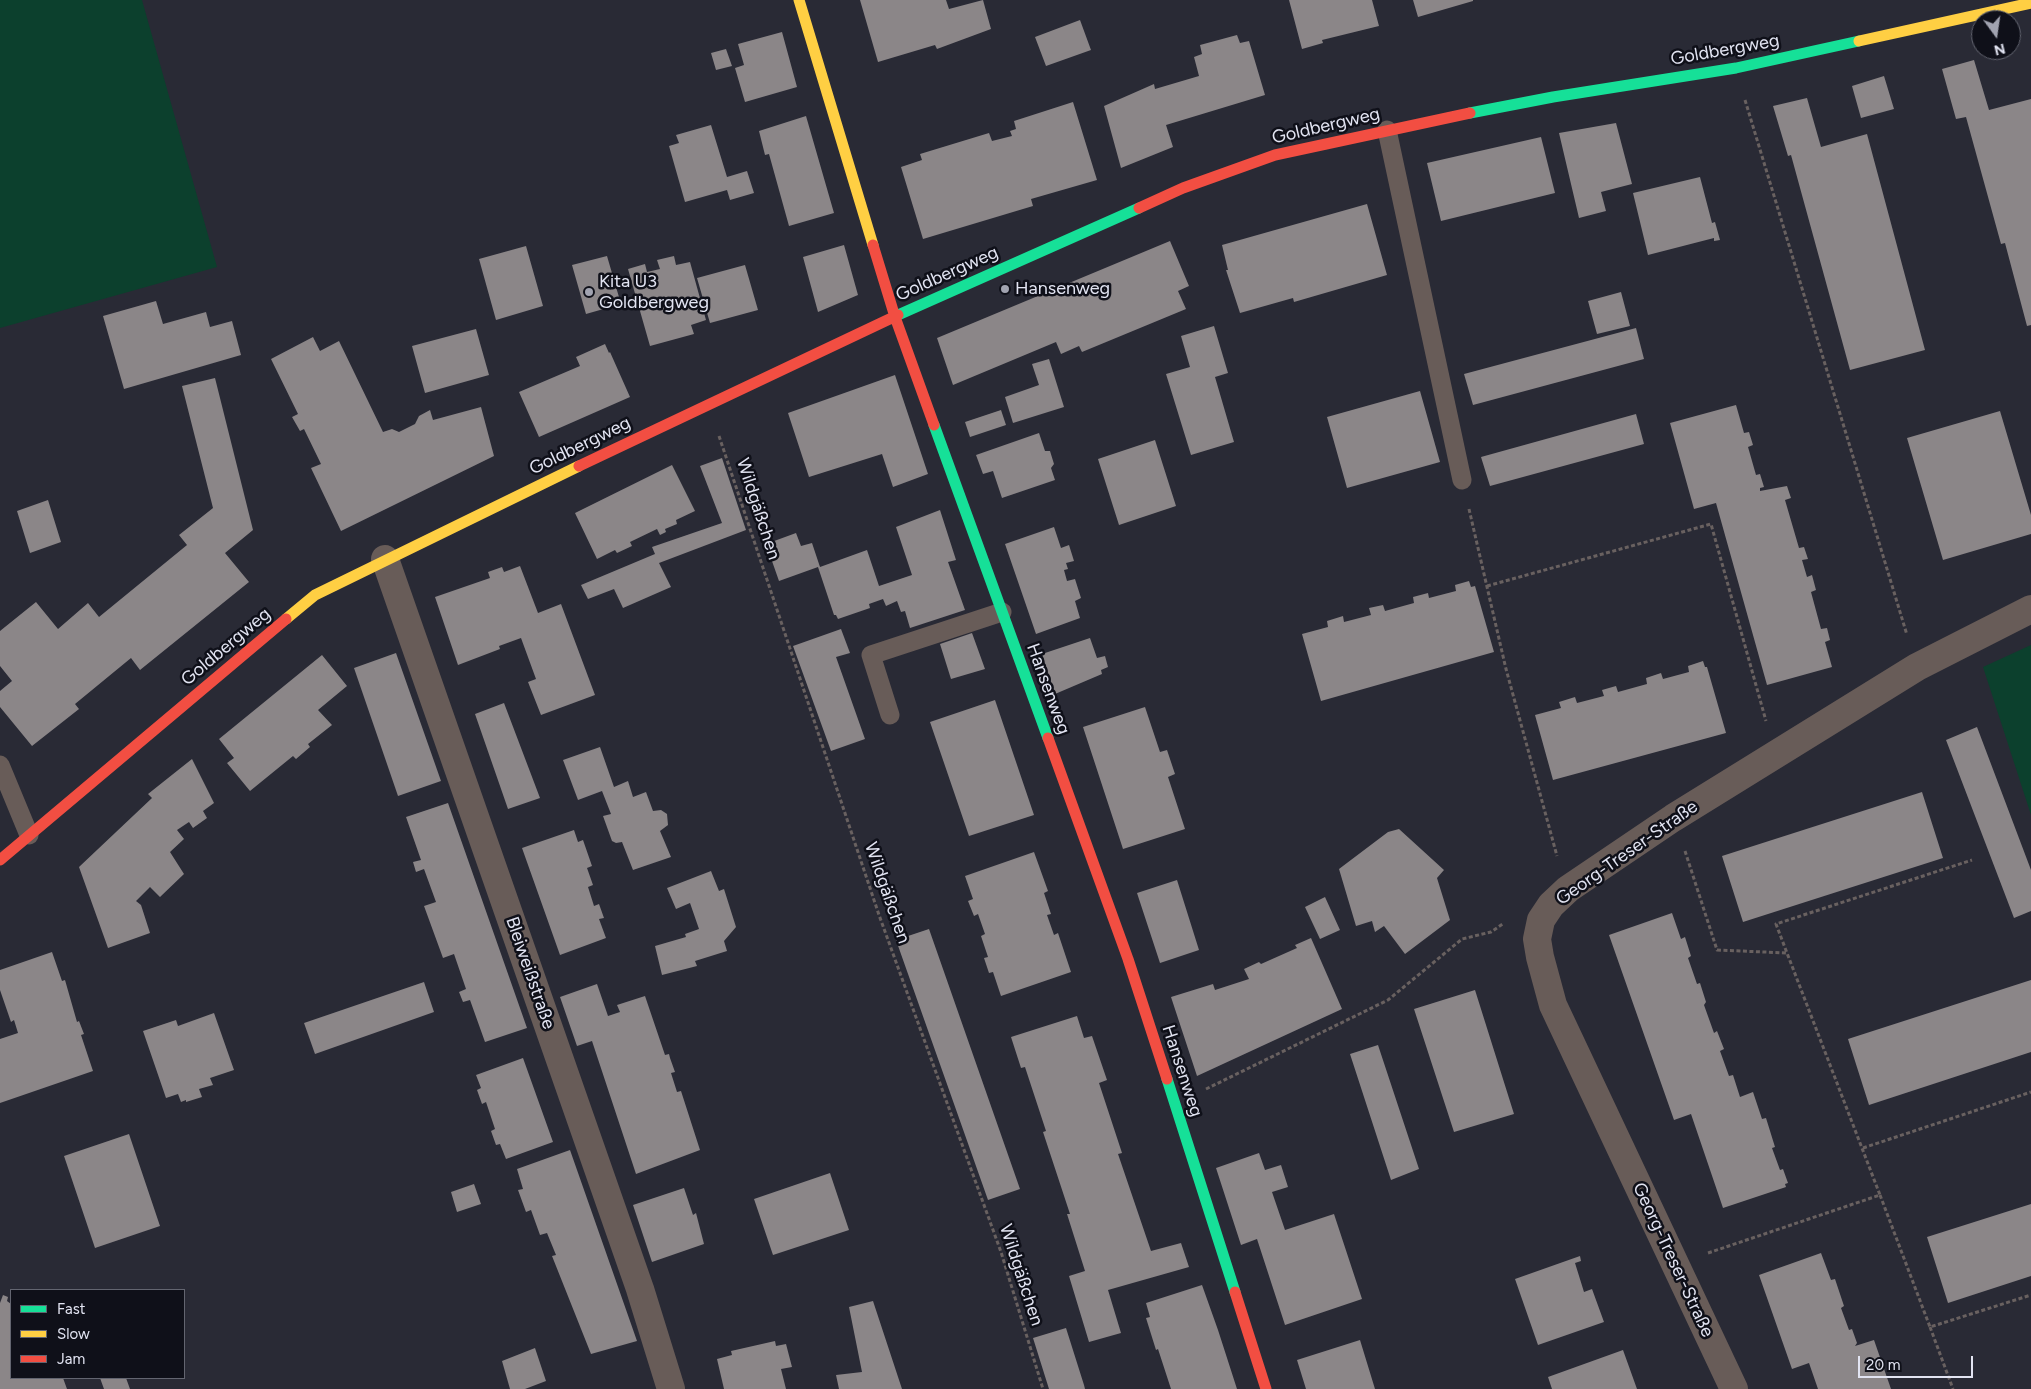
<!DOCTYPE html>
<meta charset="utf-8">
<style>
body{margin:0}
#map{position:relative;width:2031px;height:1389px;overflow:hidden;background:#292a35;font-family:Figtree,sans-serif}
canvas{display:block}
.legend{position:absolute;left:10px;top:1289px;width:175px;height:90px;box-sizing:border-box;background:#0f1019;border:1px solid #636570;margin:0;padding:6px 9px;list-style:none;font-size:15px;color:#e2e4f2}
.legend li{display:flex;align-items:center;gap:10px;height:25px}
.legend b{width:25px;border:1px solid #636570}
.north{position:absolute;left:1971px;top:10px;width:50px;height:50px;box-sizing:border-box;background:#0f1019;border:1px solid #636570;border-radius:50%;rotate:166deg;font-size:14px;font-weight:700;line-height:20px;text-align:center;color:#e2e4f2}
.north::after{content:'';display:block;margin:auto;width:18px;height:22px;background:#a1a3b0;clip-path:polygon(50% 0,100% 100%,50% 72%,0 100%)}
.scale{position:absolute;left:1858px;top:1356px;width:115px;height:22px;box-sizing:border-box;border:2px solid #e2e4f2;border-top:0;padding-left:6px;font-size:15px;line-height:18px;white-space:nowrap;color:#e2e4f2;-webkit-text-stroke:4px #0f1019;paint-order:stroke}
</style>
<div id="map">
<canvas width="2031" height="1389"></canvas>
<ul class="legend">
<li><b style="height:6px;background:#16e098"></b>Fast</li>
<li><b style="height:6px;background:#ffcf43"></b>Slow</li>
<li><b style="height:6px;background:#f24e42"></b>Jam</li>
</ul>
<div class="north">N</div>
<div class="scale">20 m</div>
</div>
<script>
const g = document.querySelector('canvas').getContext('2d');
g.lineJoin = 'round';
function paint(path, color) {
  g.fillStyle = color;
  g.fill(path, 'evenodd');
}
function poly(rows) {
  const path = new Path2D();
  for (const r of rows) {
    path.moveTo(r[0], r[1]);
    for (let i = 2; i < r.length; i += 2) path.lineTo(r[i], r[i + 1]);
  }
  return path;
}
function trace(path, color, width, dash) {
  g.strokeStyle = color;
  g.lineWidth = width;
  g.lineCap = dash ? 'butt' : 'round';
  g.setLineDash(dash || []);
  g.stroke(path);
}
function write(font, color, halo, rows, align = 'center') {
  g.font = font + ' Figtree,sans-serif';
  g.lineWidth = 5;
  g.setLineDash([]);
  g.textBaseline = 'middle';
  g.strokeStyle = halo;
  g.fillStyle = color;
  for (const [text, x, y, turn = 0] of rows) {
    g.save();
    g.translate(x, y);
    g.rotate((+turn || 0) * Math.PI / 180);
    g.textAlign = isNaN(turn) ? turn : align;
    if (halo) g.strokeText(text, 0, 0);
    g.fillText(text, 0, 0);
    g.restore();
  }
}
paint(poly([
 [0,0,142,0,217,267,0,328],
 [2031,645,2031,815,1983,667]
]), '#0c402d');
paint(poly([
 [860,0,946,0,949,9,983,0,991,29,937,49,935,45,878,62],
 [1289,0,1372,0,1379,26,1322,40,1323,43,1302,49],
 [1413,0,1473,0,1473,1,1418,17],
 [1080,20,1091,50,1046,66,1035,37],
 [782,32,797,87,745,102,735,68,744,65,738,44],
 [1237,35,1240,43,1249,41,1265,95,1166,125,1173,147,1121,168,1104,106,1154,84,1155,89,1199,76,1194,57,1202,54,1200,45],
 [726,49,732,66,716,70,711,53],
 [1974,60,1989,110,2031,99,2031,325,2027,326,2005,243,2001,244,1966,117,1956,119,1942,69],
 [1884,76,1894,109,1861,118,1852,86],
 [1807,98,1821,147,1867,134,1925,350,1850,370,1791,155,1788,156,1773,106],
 [1073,102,1097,180,1031,199,1033,206,923,239,901,167,922,160,920,154,989,133,992,141,1012,136,1010,131,1016,129,1014,121],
 [806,116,834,213,789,226,769,154,765,155,759,131],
 [1616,123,1632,184,1601,192,1606,211,1579,218,1559,133],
 [711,125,727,177,747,171,754,193,730,200,727,190,685,202,669,146,679,143,676,135],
 [1541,137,1555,193,1441,221,1427,163],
 [1700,177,1712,223,1715,222,1720,240,1714,241,1714,238,1648,255,1633,193],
 [1367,204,1387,275,1294,302,1293,298,1240,313,1226,270,1228,270,1222,245],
 [1170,241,1189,286,1178,291,1186,309,1082,352,1079,346,1061,354,1056,342,953,385,937,338],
 [844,245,858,295,818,312,803,257],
 [526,246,543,306,496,320,479,259],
 [607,256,621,304,586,314,572,265],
 [674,256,676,265,690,262,706,320,691,325,694,334,650,346,628,269,645,264,647,272,660,269,657,260],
 [745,265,758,310,710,323,697,278],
 [1621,292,1630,326,1597,334,1588,301],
 [156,301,163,324,206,312,210,327,232,321,241,355,124,389,103,316],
 [1214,326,1228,373,1215,377,1234,442,1191,455,1166,374,1190,367,1181,336],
 [1636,328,1644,359,1473,405,1464,374],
 [476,329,489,375,425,393,412,346],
 [313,337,320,351,339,341,383,432,392,429,399,432,415,424,419,416,430,410,433,420,481,407,494,456,341,531,311,468,321,464,304,429,300,431,292,417,298,414,271,359],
 [605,344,609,353,610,352,630,397,539,437,519,392,580,366,576,357],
 [1049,359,1064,407,1013,423,1005,397,1039,385,1032,364],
 [895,375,928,474,893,487,882,454,809,477,788,413],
 [215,378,253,530,225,553,249,582,140,670,131,658,75,704,79,709,32,746,0,707,0,691,12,681,0,666,0,631,36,602,58,629,88,603,99,617,187,545,179,535,213,508,182,386],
 [1420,391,1440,462,1347,488,1327,417],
 [1736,405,1744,433,1749,432,1753,445,1748,447,1756,475,1760,474,1764,487,1760,488,1760,491,1787,486,1791,498,1785,500,1799,548,1804,547,1808,559,1802,560,1807,577,1812,575,1816,590,1811,592,1821,629,1827,628,1830,640,1825,642,1832,667,1767,685,1716,503,1694,509,1670,423],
 [1001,410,1006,425,970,437,965,422],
 [2000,411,2031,515,2031,534,1943,560,1907,438],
 [1636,414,1644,444,1490,486,1481,457],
 [1039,433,1045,451,1050,451,1054,464,1051,468,1055,480,1002,498,993,471,983,474,976,455],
 [1155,440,1176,506,1119,525,1098,459],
 [722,458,746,530,659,563,671,587,623,608,614,589,588,599,581,585,655,554,652,547,722,523,700,466],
 [672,465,695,511,676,520,677,524,665,529,666,532,660,535,657,529,630,542,632,546,617,553,615,550,597,559,575,513],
 [48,500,61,542,30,553,17,511],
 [940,510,956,560,948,562,965,610,910,628,905,611,901,612,897,601,886,606,883,599,869,604,870,608,838,619,836,615,834,615,818,567,779,581,766,544,796,533,801,546,812,543,820,567,867,550,879,586,912,575,896,527],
 [1054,527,1061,548,1069,545,1074,561,1066,563,1068,569,1064,570,1067,581,1075,579,1081,598,1075,601,1080,618,1036,634,1005,544],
 [520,566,538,613,561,604,595,695,541,715,528,682,536,679,521,638,499,646,500,649,458,665,435,597,490,578,488,572,502,567,504,572],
 [1469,581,1471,587,1475,586,1494,652,1321,701,1302,634,1328,627,1327,621,1343,616,1344,622,1371,615,1369,608,1383,605,1385,611,1414,603,1413,597,1428,593,1429,598,1456,591,1455,585],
 [841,629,850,653,836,657,865,739,831,751,793,646],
 [972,633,985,669,951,679,940,644],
 [1090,638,1097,658,1105,656,1108,667,1101,670,1102,674,1055,694,1042,654],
 [396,653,441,781,398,796,354,668],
 [322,655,347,686,318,710,332,725,308,744,310,747,296,759,293,756,250,791,227,763,234,758,219,739],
 [1703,661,1705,667,1707,667,1726,733,1553,780,1535,715,1561,708,1559,702,1575,697,1577,703,1604,696,1602,690,1616,686,1618,692,1647,684,1646,678,1661,673,1663,679,1689,672,1688,666],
 [995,700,1034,815,969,836,930,722],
 [504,703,540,798,508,809,475,714],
 [1145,707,1160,752,1167,750,1175,774,1168,777,1185,829,1123,849,1083,727],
 [1977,727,2031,870,2031,911,2014,918,1946,740],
 [600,747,614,787,628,781,633,797,646,792,653,811,661,810,667,814,668,825,660,831,671,857,633,870,622,842,616,843,612,841,603,816,611,814,602,791,578,800,563,760],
 [192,759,214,803,203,811,207,818,193,828,189,822,177,830,184,839,170,852,184,874,160,897,150,887,136,901,141,905,150,933,108,948,79,867,152,798,148,794],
 [1922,792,1943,858,1743,922,1722,856],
 [448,803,527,1028,485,1042,470,1000,463,1002,459,992,466,989,454,954,443,958,424,906,436,902,424,869,416,872,413,862,421,860,406,817],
 [1399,829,1444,870,1437,878,1450,920,1405,954,1384,926,1375,932,1372,921,1356,926,1339,869,1388,832],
 [574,830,578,842,583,840,592,866,587,868,593,885,588,887,594,906,599,904,604,918,599,919,606,938,560,955,522,848],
 [1034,852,1048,891,1044,893,1051,914,1047,915,1054,935,1058,933,1071,972,1001,996,993,972,989,973,984,958,988,957,981,936,985,934,978,914,974,916,968,901,973,899,965,876],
 [711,871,719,891,724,889,736,927,724,941,727,951,695,961,697,966,662,975,655,946,686,937,685,934,699,929,690,903,676,909,667,888],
 [1177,880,1199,950,1160,963,1137,893],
 [1325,897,1340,930,1320,939,1305,907],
 [1672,913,1681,939,1685,937,1691,956,1688,958,1697,984,1700,983,1706,1002,1704,1005,1714,1033,1717,1031,1724,1049,1720,1051,1729,1076,1733,1075,1740,1097,1753,1092,1762,1119,1766,1118,1775,1147,1772,1148,1780,1170,1783,1169,1788,1183,1785,1184,1786,1187,1723,1208,1691,1114,1674,1120,1609,935],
 [929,929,1020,1189,988,1200,896,940],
 [1311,938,1342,1009,1197,1076,1171,997,1213,984,1215,990,1249,979,1244,969,1259,962,1261,964,1297,948,1295,945],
 [52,952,62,981,65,980,77,1022,79,1021,84,1034,81,1035,93,1071,0,1103,0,1039,18,1033,14,1020,11,1022,0,990,0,970],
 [2031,980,2031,1052,1869,1105,1848,1039],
 [424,982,434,1012,315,1054,304,1023],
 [597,984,608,1016,620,1012,617,1005,645,996,665,1055,669,1054,670,1058,675,1072,671,1073,677,1092,681,1091,700,1150,636,1174,592,1041,577,1046,560,997],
 [1475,990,1514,1114,1454,1132,1414,1009],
 [214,1013,234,1070,210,1078,213,1085,199,1089,202,1097,186,1102,186,1100,181,1102,178,1094,166,1098,143,1031,176,1020,178,1026],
 [1077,1016,1084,1038,1092,1036,1107,1080,1099,1083,1122,1153,1118,1154,1151,1251,1181,1243,1189,1267,1108,1290,1121,1333,1089,1342,1069,1276,1085,1271,1067,1214,1070,1214,1043,1132,1046,1131,1025,1067,1021,1068,1011,1037],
 [1378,1045,1419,1169,1391,1180,1350,1054],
 [523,1058,553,1142,506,1159,500,1144,496,1145,491,1131,495,1129,486,1102,482,1104,477,1090,481,1088,476,1075],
 [129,1134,160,1226,95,1248,64,1156],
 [570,1150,637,1341,591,1354,552,1256,556,1255,547,1233,540,1235,531,1210,526,1212,518,1190,523,1189,517,1169],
 [1259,1153,1265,1170,1281,1165,1288,1187,1272,1192,1285,1230,1334,1214,1362,1299,1285,1325,1257,1239,1241,1245,1216,1168],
 [830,1173,849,1230,773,1255,754,1199],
 [474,1184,481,1204,457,1212,451,1192],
 [684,1188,693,1215,696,1213,704,1244,652,1262,633,1205],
 [2031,1204,2031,1276,1948,1303,1927,1237],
 [1821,1253,1831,1280,1835,1279,1844,1306,1841,1308,1849,1330,1852,1329,1857,1343,1855,1346,1874,1340,1891,1389,1818,1389,1809,1363,1792,1369,1759,1275],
 [1580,1256,1581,1261,1575,1263,1584,1292,1592,1289,1604,1322,1538,1345,1515,1279],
 [1202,1285,1218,1330,1237,1389,1171,1389,1158,1349,1156,1350,1146,1318,1150,1317,1146,1303],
 [3,1295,8,1297,7,1301,11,1304,11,1378,63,1378,67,1389,0,1389,0,1303],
 [873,1301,902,1389,839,1389,836,1375,862,1372,849,1307],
 [1066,1328,1084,1385,1085,1389,1049,1389,1033,1338],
 [1360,1340,1375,1389,1306,1389,1297,1360],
 [775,1341,776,1346,786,1344,792,1367,781,1369,786,1389,724,1389,717,1359,732,1355,731,1351],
 [535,1348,546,1381,525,1389,510,1389,502,1361],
 [1623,1350,1637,1389,1552,1389,1548,1377],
 [100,1378,126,1378,130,1389,104,1389]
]), '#8b8688');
trace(poly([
 [1745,100,1907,635],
 [719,436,879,915,1001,1252,1043,1389],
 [1469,509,1506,669,1557,856],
 [1487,586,1711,524,1766,721],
 [1685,851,1717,950,1787,953,1776,924,1972,860],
 [1206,1089,1388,1000,1462,939,1491,932,1504,923],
 [1863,1148,2031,1092],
 [1880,1195,1930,1327,2031,1295],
 [1708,1253,1880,1195,1787,953],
 [1930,1327,1953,1389]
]), '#696160', 3, [4, 2.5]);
trace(poly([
 [1387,130,1462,480],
 [890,715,871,655,1002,612],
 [0,765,29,835]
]), '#685c58', 19);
trace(poly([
 [385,559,640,1289,671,1389],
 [1734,1389,1553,1005,1540,957,1537,939,1541,920,1551,905,1568,889,1673,818,1917,667,2031,609]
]), '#685c58', 28);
trace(poly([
 [1470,113,1553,97,1736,68,1859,41],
 [898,315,1139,208],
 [934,425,1048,738],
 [1167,1079,1235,1292]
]), '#16e098', 11);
trace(poly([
 [799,0,873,245],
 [1859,41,2031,3],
 [286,619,315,595,579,466]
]), '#ffcf43', 11);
trace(poly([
 [1139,208,1183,188,1275,155,1470,113],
 [873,245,895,317,934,425],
 [579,466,898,315],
 [1048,738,1128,959,1167,1079],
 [0,860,286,619],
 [1235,1292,1266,1389]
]), '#f24e42', 11);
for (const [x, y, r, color] of [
 [1005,289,5,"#a1a3b0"],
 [589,292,5,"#a1a3b0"]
]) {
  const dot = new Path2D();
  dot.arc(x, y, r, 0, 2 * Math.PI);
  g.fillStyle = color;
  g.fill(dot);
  trace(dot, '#0f1019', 2);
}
write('18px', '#e2e4f2', '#0f1019', [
 ["Goldbergweg",1725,50,-10],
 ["Goldbergweg",1326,126,-13],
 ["Goldbergweg",947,274,-24],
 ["Goldbergweg",580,446,-26],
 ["Wildgäßchen",758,509,72],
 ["Goldbergweg",226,647,-40],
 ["Hansenweg",1048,689,70],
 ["Georg-Treser-Straße",1627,853,-35],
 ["Wildgäßchen",887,893,71],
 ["Bleiweißstraße",530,973,71],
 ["Hansenweg",1182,1071,72],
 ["Georg-Treser-Straße",1673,1260,65],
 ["Wildgäßchen",1021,1275,72]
]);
write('18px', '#e2e4f2', '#0f1019', [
 ["Kita U3",599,282],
 ["Goldbergweg",599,303],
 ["Hansenweg",1015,289]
], 'left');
</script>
